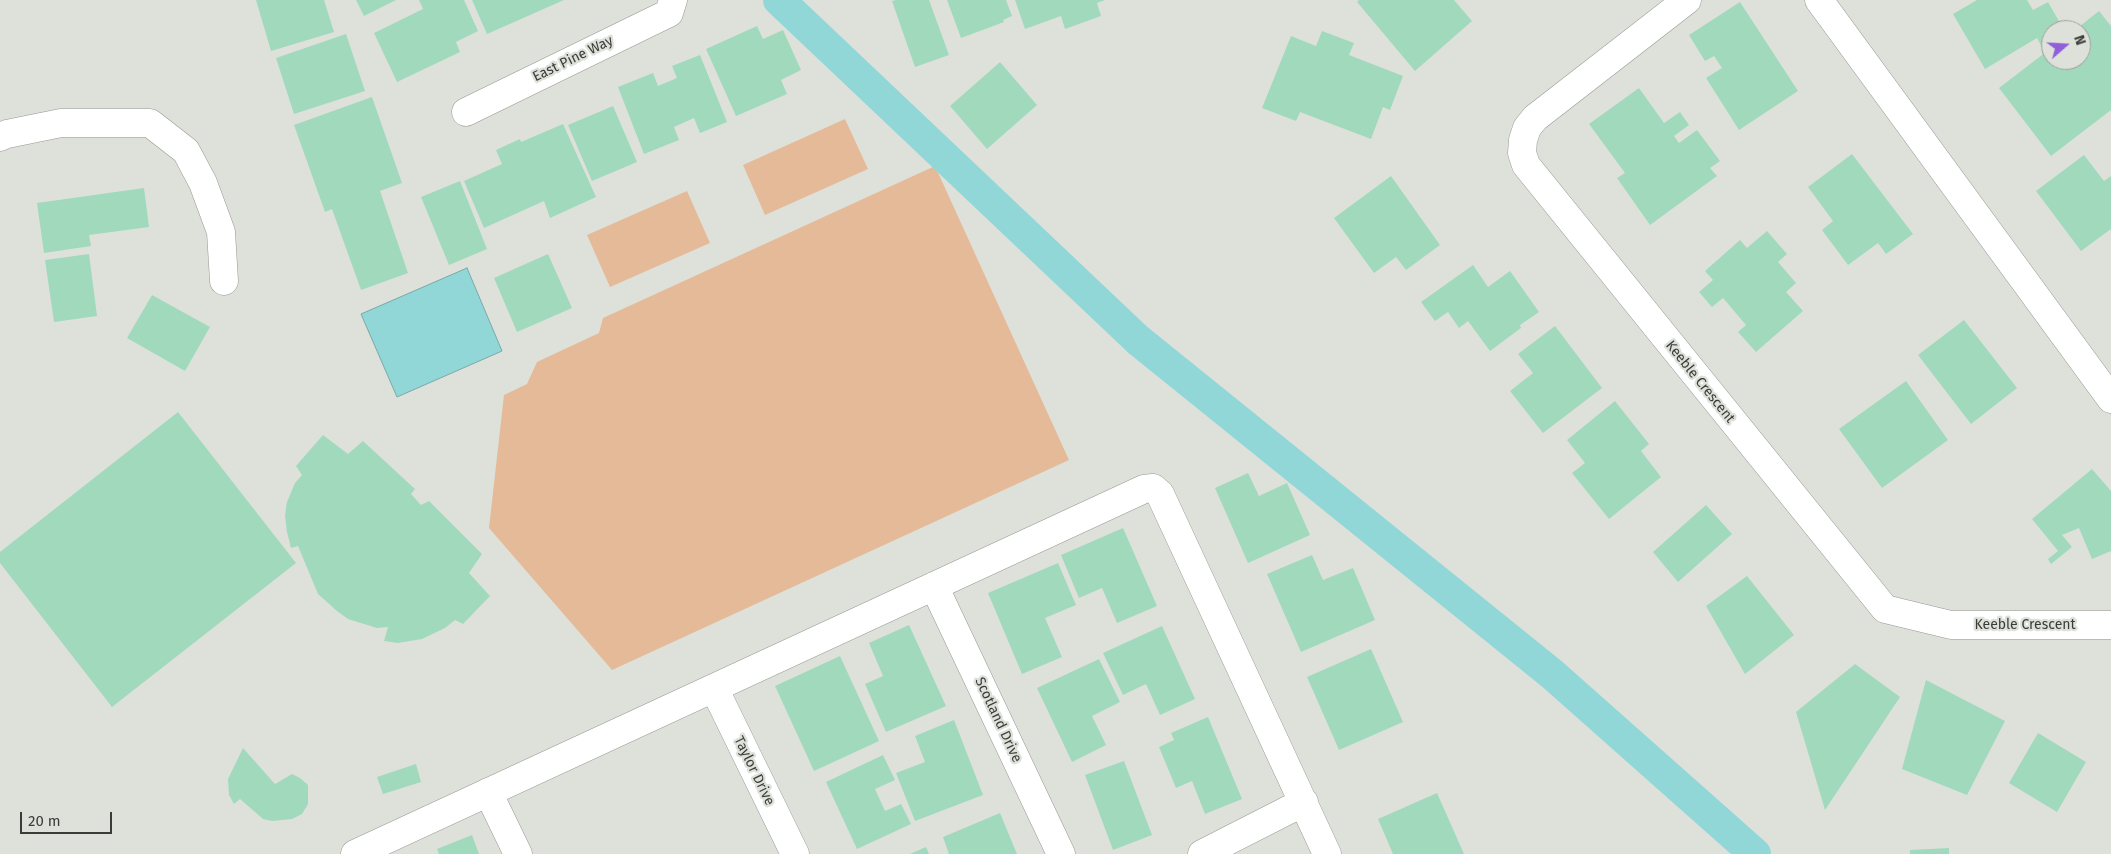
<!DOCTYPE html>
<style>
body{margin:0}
#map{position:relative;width:2111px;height:854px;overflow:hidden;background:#dee1da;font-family:"Fira Sans",sans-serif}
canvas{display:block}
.north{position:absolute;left:2041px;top:20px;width:50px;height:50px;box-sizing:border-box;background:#dee1da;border:1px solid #9c9f9a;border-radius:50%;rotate:71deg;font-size:14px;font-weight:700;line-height:20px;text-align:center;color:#3a3c39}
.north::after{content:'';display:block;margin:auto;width:18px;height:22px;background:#9160d9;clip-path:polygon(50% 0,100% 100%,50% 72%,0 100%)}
.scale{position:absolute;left:20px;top:812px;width:92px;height:22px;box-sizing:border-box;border:2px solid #3a3c39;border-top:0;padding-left:6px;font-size:15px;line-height:18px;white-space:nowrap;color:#3a3c39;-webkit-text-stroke:4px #dee1da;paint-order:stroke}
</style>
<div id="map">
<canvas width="2111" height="854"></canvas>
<div class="north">N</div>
<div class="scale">20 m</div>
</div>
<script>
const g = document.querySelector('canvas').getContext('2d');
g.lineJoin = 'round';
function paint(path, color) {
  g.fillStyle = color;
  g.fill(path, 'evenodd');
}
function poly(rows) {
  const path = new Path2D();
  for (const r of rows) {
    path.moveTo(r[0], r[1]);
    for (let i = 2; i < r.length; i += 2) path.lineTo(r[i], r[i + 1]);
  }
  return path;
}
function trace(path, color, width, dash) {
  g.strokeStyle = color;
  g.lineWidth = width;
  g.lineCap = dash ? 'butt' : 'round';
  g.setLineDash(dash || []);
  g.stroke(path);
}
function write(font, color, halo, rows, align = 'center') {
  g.font = font + ' "Fira Sans",sans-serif';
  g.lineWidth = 4.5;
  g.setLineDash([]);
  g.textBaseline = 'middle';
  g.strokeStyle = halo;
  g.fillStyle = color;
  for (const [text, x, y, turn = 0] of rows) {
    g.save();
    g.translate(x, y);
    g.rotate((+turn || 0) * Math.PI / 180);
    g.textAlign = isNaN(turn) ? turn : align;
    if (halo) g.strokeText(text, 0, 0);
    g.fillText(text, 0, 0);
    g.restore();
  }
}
paint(poly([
 [845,119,868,169,765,215,743,165],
 [935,166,1069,460,612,670,489,528,504,395,527,384,537,362,599,333,603,318],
 [687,191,710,243,610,287,587,235]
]), '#e4ba99');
const water = poly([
 [467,268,502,351,397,397,361,314,467,268]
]);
paint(water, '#92d7d8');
trace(water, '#78a8a8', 1);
trace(poly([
 [779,0,1138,340,1552,674,1755,854]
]), '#92d7d8', 32);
paint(poly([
 [256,0,324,0,334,32,271,51],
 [356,0,396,0,364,16],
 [419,0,464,0,478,31,456,42,460,52,397,82,374,33,423,9],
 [472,0,564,0,487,34],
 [896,0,929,0,949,55,915,67,892,1],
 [947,0,1006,0,1012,16,1003,20,1004,22,961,38],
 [1015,0,1105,0,1097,3,1101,16,1065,29,1061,16,1025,29],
 [1359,0,1454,0,1472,21,1415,71,1357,2],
 [1977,0,2027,0,2033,10,2048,2,2064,30,2051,30,2051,44,2043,49,2037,38,1985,69,1953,14],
 [1740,2,1798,91,1739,130,1706,78,1722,68,1714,56,1705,61,1689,35],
 [2099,11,2111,26,2111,110,2051,156,1999,88,2051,48,2051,60,2081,60,2081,30,2075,30],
 [757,26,763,39,783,30,801,70,781,80,787,94,736,116,706,49],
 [1322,31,1354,43,1349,55,1403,76,1390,110,1383,107,1371,139,1300,112,1296,121,1262,108,1291,36,1316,46],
 [346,34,365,91,294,114,276,58],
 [700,55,727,122,700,133,694,118,674,127,679,140,644,154,618,87,653,73,658,86,677,78,672,66],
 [1000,62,1037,105,987,149,950,106],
 [1639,88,1664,123,1680,112,1689,125,1674,136,1679,143,1697,130,1720,161,1710,168,1717,176,1650,225,1617,178,1625,173,1589,124],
 [372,97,402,183,380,191,408,273,361,290,332,209,325,212,294,125],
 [613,106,637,162,592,181,568,125],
 [563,124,596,197,550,218,544,201,484,228,464,181,502,164,496,150,520,139,521,142],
 [1852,154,1913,234,1886,254,1878,243,1848,265,1822,230,1833,221,1808,187],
 [2084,155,2104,181,2111,176,2111,229,2081,251,2036,191],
 [1391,176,1440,245,1406,270,1396,257,1374,273,1334,218],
 [460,181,487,249,449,265,421,197],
 [144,188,149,227,89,235,91,246,44,253,37,203],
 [1767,231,1787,254,1778,262,1796,283,1786,292,1803,311,1756,352,1738,332,1746,325,1723,298,1712,307,1699,292,1713,280,1705,271,1740,240,1747,248],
 [89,254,97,316,54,322,45,260],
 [548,254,572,308,517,332,494,278],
 [1473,265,1488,287,1510,271,1539,312,1520,325,1521,328,1490,351,1468,321,1459,328,1448,312,1435,321,1421,302],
 [152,295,210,327,185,371,127,338],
 [1964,320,2017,388,1971,424,1918,355],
 [1555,326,1602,388,1543,433,1510,391,1533,373,1518,354],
 [1906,381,1948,440,1882,488,1839,429],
 [1615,401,1649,444,1641,451,1661,477,1609,519,1572,473,1585,463,1567,440],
 [178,412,296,563,112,707,0,563,0,552],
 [323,435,348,454,363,441,415,489,411,494,421,505,429,501,482,554,469,573,490,596,463,624,455,620,445,628,422,639,398,643,384,641,388,627,377,628,348,619,337,611,318,594,298,546,291,548,287,532,285,515,287,502,295,483,302,475,296,466],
 [2092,469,2111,491,2111,551,2092,559,2079,528,2062,535,2072,547,2051,564,2048,559,2058,551,2032,519],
 [1248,473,1259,496,1287,483,1310,535,1248,563,1215,488],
 [1706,505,1732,534,1678,582,1653,552],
 [1123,528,1157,606,1117,623,1102,588,1079,598,1061,555],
 [1312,555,1323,580,1353,568,1375,620,1301,652,1267,574],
 [1058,563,1076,605,1045,618,1062,657,1022,674,988,593],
 [1747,576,1794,635,1745,674,1706,606],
 [909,625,946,706,886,732,865,684,883,676,869,643],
 [1162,626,1195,699,1160,715,1146,684,1123,695,1103,653],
 [1371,649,1403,722,1339,750,1307,677],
 [840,656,879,741,814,771,775,686],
 [1099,659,1120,702,1092,716,1106,745,1072,762,1037,688],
 [1855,664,1900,697,1825,810,1796,712],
 [1926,680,2005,721,1967,795,1902,769],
 [1208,717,1242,799,1205,814,1192,781,1176,788,1159,747,1174,740,1171,733],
 [954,720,983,795,915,821,896,773,925,762,915,736],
 [2038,733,2086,762,2057,812,2009,783],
 [243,748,275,784,292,774,300,778,308,785,308,804,302,814,292,819,272,821,263,819,240,799,234,804,229,795,228,779],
 [883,755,895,780,875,789,885,811,901,804,911,824,857,849,826,782],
 [1124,761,1152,835,1113,850,1085,775],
 [416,764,421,782,383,794,377,777],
 [1437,793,1464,854,1393,854,1378,819],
 [1000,813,1017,854,949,854,943,837],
 [472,835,479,854,439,854,437,849],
 [926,847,929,854,910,854],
 [1949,848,1949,854,1910,854,1910,850]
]), '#a1d9bd');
const minor = poly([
 [1687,0,1535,118,1527,128,1523,140,1522,153,1526,165,1885,609,1951,625,2111,625],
 [1819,0,2111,399],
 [466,112,669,13,673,0],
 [0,137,7,134,61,123,150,123,186,151,203,183,221,232,224,281],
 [934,586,1061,854],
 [714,688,795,854],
 [488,792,518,854],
 [355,854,1144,489,1153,488,1160,494,1327,854],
 [1202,854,1304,802]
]);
trace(minor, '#969993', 29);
trace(minor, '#fff', 28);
write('14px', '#3a3c39', '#dee1da', [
 ["East Pine Way",573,59,-26],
 ["Keeble Crescent",1700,382,51],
 ["Keeble Crescent",2025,625],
 ["Scotland Drive",998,720,65],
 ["Taylor Drive",754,771,64]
]);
</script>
